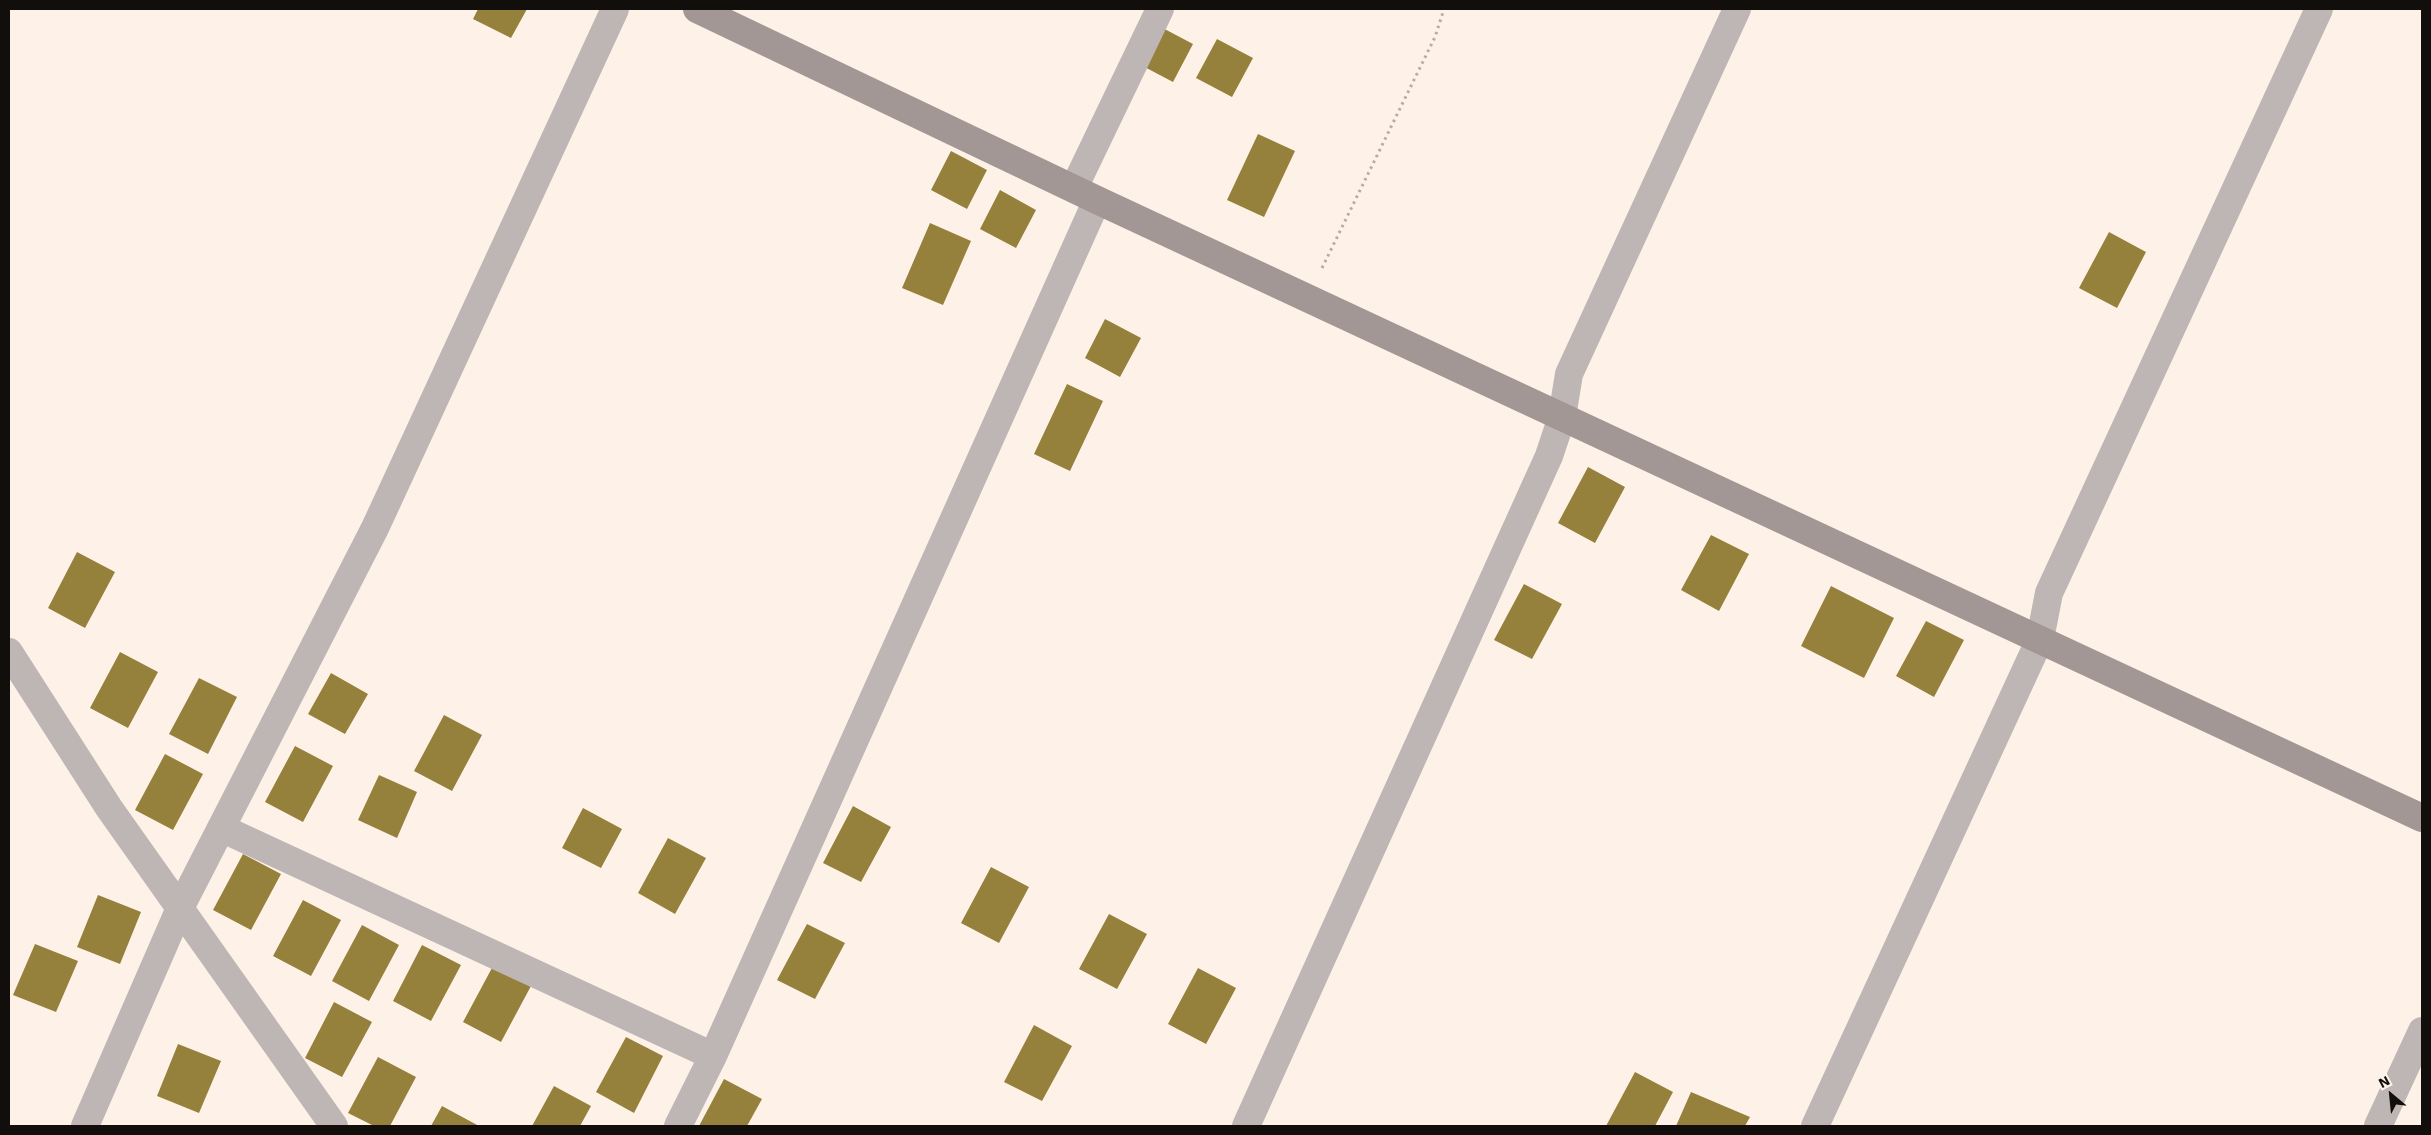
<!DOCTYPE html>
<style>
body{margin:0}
#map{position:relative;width:2431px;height:1135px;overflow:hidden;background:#fef2e8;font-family:"Work Sans",sans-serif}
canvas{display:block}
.frame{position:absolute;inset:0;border:10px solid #120e0b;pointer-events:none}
.north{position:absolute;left:2366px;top:1070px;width:50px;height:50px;-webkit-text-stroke:4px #fef2e8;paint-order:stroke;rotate:332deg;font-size:14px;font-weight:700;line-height:20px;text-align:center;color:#120e0b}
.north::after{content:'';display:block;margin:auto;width:18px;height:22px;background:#120e0b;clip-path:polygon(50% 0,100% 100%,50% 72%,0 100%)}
</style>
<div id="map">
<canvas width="2431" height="1135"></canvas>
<div class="frame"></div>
<div class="north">N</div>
</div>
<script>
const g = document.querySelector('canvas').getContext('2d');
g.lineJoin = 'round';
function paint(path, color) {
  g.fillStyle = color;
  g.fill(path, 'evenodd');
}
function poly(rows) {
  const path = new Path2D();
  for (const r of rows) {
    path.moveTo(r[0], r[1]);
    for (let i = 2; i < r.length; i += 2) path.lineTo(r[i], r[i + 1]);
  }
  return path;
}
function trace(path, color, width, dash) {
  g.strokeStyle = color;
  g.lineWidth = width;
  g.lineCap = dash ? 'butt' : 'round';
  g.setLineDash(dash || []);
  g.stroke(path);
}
paint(poly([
 [478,9,527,9,511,38,473,19],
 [1157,25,1193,44,1173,82,1137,63],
 [1217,39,1253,58,1232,97,1196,78],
 [1258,134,1295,151,1264,217,1227,200],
 [951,151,987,170,967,209,931,190],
 [1000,190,1036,210,1016,248,980,229],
 [930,223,971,241,943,305,902,288],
 [2109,232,2146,252,2117,308,2079,288],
 [1105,319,1141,338,1120,377,1085,358],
 [1067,384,1103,401,1070,471,1034,454],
 [1588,467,1625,487,1595,543,1558,523],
 [1711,535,1749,554,1719,611,1681,590],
 [77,552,115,572,85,628,48,608],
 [1524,584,1562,604,1532,659,1494,640],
 [1831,586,1894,618,1864,678,1801,646],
 [1926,621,1964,640,1934,697,1896,676],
 [120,652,158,672,128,728,90,708],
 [331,673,368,694,345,734,308,714],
 [199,678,237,697,208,754,169,734],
 [444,715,482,735,452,791,414,771],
 [295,746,333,766,303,822,265,802],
 [165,754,203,774,173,830,135,810],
 [379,775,417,792,397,838,358,820],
 [853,806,891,827,861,882,823,863],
 [583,808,622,829,601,868,562,848],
 [668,838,706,858,675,914,638,893],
 [243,854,281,874,251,930,213,910],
 [991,867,1029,887,999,943,961,923],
 [98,895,141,912,120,964,77,947],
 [303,900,341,920,311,976,273,956],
 [1109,914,1147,934,1117,989,1079,969],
 [807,924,845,943,815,999,777,980],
 [362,925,399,945,369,1001,332,981],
 [35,944,78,961,56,1012,13,995],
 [422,945,461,965,431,1021,393,1001],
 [493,966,531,986,501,1042,463,1022],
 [1198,968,1236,988,1206,1044,1168,1024],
 [334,1002,372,1022,342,1077,305,1058],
 [1034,1025,1072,1046,1042,1101,1004,1082],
 [626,1037,663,1056,634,1113,596,1092],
 [178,1044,221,1061,199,1113,157,1096],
 [378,1057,416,1077,390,1126,374,1126,348,1113],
 [1635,1072,1673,1092,1655,1126,1606,1126],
 [724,1079,762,1099,747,1126,699,1126],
 [554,1086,591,1106,580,1126,532,1126],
 [1691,1092,1750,1117,1745,1126,1676,1126],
 [442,1106,479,1126,431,1126]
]), '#95813c');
trace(poly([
 [1322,268,1435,37,1444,9]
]), '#b6aca4', 3, [2.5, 4]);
trace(poly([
 [1074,188,1160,9],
 [9,652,109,808,334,1126],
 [221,828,713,1056],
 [85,1126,180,908,375,528,615,9],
 [678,1126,713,1056,1097,200],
 [1246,1126,1549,456,1562,417,1569,374,1737,9],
 [1815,1126,2040,639,2049,593,2319,9],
 [2378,1126,2422,1031]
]), '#bdb6b4', 28);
trace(poly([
 [697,9,1097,200,2422,818]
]), '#a29795', 28);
</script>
